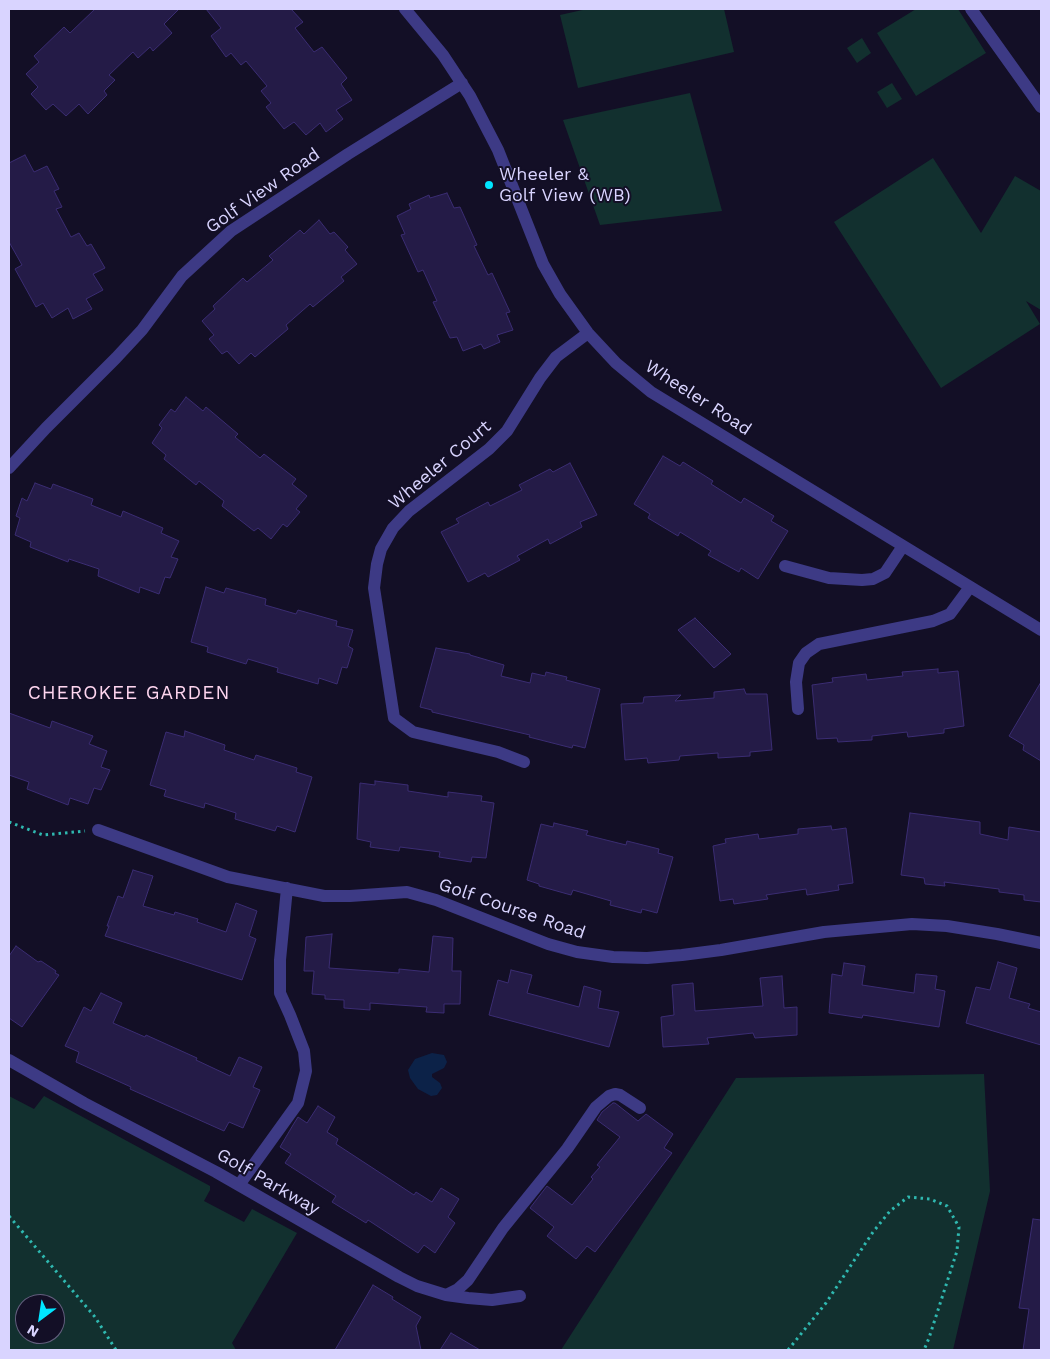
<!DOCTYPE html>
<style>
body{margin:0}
#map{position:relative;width:1050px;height:1359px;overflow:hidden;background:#130f26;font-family:"Work Sans",sans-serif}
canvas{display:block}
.frame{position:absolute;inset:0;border:10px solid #d9d4ff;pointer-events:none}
.north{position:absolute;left:15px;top:1294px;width:50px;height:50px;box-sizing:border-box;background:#130f26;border:1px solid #625e7d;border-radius:50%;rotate:211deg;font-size:14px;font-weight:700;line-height:20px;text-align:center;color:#d9d4ff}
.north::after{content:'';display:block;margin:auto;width:18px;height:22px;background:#00e5ff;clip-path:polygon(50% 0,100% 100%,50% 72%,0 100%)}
</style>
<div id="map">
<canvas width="1050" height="1359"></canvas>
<div class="frame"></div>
<div class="north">N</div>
</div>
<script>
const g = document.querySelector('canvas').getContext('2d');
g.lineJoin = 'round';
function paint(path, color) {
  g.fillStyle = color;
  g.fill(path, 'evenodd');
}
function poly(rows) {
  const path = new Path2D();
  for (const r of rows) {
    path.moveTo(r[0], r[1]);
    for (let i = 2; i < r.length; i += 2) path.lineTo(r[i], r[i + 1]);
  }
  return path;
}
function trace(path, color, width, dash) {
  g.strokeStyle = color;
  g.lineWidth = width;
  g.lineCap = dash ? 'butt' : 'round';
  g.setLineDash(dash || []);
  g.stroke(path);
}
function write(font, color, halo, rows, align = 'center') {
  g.font = font + ' "Work Sans",sans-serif';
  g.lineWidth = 4;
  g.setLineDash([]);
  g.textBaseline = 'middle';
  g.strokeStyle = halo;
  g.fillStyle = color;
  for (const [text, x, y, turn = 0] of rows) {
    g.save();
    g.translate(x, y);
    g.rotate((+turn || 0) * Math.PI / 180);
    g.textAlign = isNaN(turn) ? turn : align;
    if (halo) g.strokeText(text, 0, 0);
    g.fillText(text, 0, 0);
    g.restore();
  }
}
paint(poly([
 [587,9,724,9,734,52,578,88,560,15],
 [916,9,958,9,986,53,916,96,877,33],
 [862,38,871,53,857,63,847,48],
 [892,83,902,99,887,108,877,92],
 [690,93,722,211,600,225,563,120],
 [933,158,981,233,1015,176,1041,191,1041,310,1026,301,1040,324,941,388,834,222],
 [984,1074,990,1191,953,1350,561,1350,736,1078],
 [9,1096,34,1109,44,1096,210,1186,210,1190,204,1201,244,1222,252,1209,297,1233,232,1343,236,1350,9,1350],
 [25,1304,55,1304,55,1334,25,1334]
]), '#12302f');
paint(poly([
 [432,1053,444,1055,447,1062,444,1068,432,1074,432,1077,440,1083,442,1088,437,1095,431,1096,418,1089,410,1078,408,1070,415,1059]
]), '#0c2248');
const building = poly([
 [95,9,179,9,164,24,172,33,153,51,150,47,138,58,133,52,109,75,115,80,104,91,107,95,88,114,79,104,66,116,53,104,46,110,31,94,38,87,26,74,39,62,34,56,64,27,70,33,95,9],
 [206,9,291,9,303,22,295,28,314,52,322,47,347,78,341,84,352,100,336,110,343,119,326,132,320,123,306,135,294,122,284,129,266,107,271,103,261,91,267,86,246,61,241,65,231,53,226,57,211,36,221,28,206,9],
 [25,155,34,172,47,166,59,189,54,191,62,207,56,209,71,237,79,233,87,246,91,244,105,268,93,274,103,290,86,299,92,309,73,319,68,308,52,318,43,303,36,307,15,269,22,265,9,242,9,163,25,155],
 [447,193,454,208,460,207,477,245,474,246,488,275,492,273,510,312,506,313,513,330,497,335,500,342,484,349,481,344,463,351,457,337,450,338,433,302,437,301,423,270,418,272,401,235,405,234,397,216,411,209,409,204,429,195,430,198,447,193],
 [319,220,330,234,334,232,348,247,345,250,357,264,341,277,344,281,313,307,310,304,286,325,288,329,255,357,251,353,239,364,227,351,222,354,209,339,214,335,202,321,215,309,213,306,243,278,247,282,273,260,269,256,300,230,304,234,319,220],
 [186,397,203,411,206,407,238,434,235,437,260,458,264,454,296,479,292,484,307,496,296,509,300,512,287,527,283,524,271,539,258,528,254,531,222,506,224,501,199,481,196,485,164,459,166,455,152,443,162,428,159,425,171,409,175,412,186,397],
 [663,456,680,466,683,462,713,481,711,484,741,503,744,498,774,516,771,521,788,531,758,579,741,568,739,572,708,555,711,551,680,532,678,536,648,518,650,514,634,504,663,456],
 [570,463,597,515,580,522,582,527,550,544,548,539,517,556,520,560,488,577,485,573,468,582,441,532,459,523,456,519,488,502,490,506,522,490,519,485,550,469,553,472,570,463],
 [35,483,51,489,53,484,93,499,91,505,121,517,123,511,163,528,161,533,179,541,171,557,178,559,170,578,165,577,159,594,140,587,139,593,98,576,99,569,69,559,68,562,30,547,31,542,15,535,20,518,16,516,22,498,27,501,35,483],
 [206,587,224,593,226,588,266,599,265,605,296,614,298,610,337,621,336,626,353,630,348,646,353,649,347,668,342,667,337,684,319,678,318,684,277,672,278,668,248,659,246,664,207,652,208,647,191,642,206,587],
 [695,618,731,654,714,668,678,630,695,618],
 [436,648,470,654,470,655,504,665,501,676,530,683,532,673,545,676,546,672,567,677,566,680,600,689,585,748,573,745,572,748,529,737,530,735,432,712,432,710,420,707,436,648],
 [938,669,938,673,958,671,964,726,944,729,944,733,908,737,907,732,872,736,872,740,838,742,837,738,817,739,812,685,833,682,832,678,866,674,867,680,903,676,902,672,938,669],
 [1041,682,1041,761,1023,750,1024,745,1009,736,1041,682],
 [744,689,746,694,767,694,772,750,750,752,750,756,718,758,718,753,680,756,679,760,648,763,647,758,625,760,621,704,643,703,644,697,681,695,675,701,714,698,714,692,744,689],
 [9,713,50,728,52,721,93,736,89,744,107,751,101,767,110,770,101,790,94,788,88,804,70,798,68,805,27,789,29,782,9,775,9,713],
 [185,731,225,745,224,750,254,760,256,755,297,768,296,772,312,777,295,832,277,826,275,831,235,819,236,813,205,803,204,808,164,796,166,790,150,785,166,732,184,737,185,731],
 [375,781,408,785,408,791,448,797,448,792,482,796,481,801,494,803,486,858,472,857,471,862,439,857,440,852,400,847,399,851,370,847,371,842,357,839,360,783,375,785,375,781],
 [910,813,980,822,980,834,1008,840,1009,827,1041,832,1041,902,1024,900,1024,895,999,892,999,889,944,882,945,886,925,884,924,878,901,875,910,813],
 [554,823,588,831,586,835,626,845,627,841,659,849,658,853,673,857,657,913,642,909,641,913,610,905,611,901,573,890,571,895,539,886,539,884,527,880,541,824,553,827,554,823],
 [831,826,832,830,846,828,853,883,838,885,839,890,807,895,806,889,766,895,768,899,734,904,733,899,720,901,713,846,726,843,725,839,758,834,759,839,798,834,798,829,831,826],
 [133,870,153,876,143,906,174,915,175,912,198,919,197,922,226,932,236,903,257,911,249,936,256,939,242,980,105,936,109,926,107,926,118,896,123,898,133,870],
 [332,934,329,968,399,973,399,969,429,972,433,936,453,938,452,971,461,971,460,1004,444,1004,444,1013,426,1012,427,1007,370,1003,370,1010,344,1008,344,1000,325,999,325,995,312,994,314,971,304,971,306,937,332,934],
 [16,946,38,962,41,961,56,971,55,973,59,975,22,1027,9,1018,9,956,16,946],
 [998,962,1017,968,1009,998,1030,1004,1028,1008,1041,1012,1041,1045,966,1023,976,987,990,990,998,962],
 [844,963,865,966,862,985,914,993,916,974,937,976,935,989,945,991,939,1027,863,1015,862,1018,829,1013,832,974,842,976,844,963],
 [511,970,532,975,527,993,579,1007,584,986,601,991,598,1008,619,1012,609,1047,489,1015,498,980,508,983,511,970],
 [782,976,784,1008,797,1007,797,1035,755,1038,753,1033,707,1038,709,1044,663,1047,661,1017,674,1015,672,985,693,983,695,1011,763,1006,760,978,782,976],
 [101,993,122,1003,113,1023,145,1037,146,1035,197,1058,196,1060,230,1076,239,1057,262,1067,253,1087,260,1090,243,1128,229,1122,224,1131,130,1089,131,1087,76,1062,79,1052,65,1046,84,1007,91,1011,101,993],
 [613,1103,615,1103,638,1121,646,1114,673,1134,664,1148,672,1153,595,1252,587,1246,576,1259,547,1236,554,1227,530,1208,547,1186,572,1205,593,1179,591,1177,600,1167,597,1165,620,1137,597,1120,602,1112,613,1103],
 [318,1106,335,1117,327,1132,338,1139,336,1144,414,1195,416,1192,432,1202,441,1188,459,1199,448,1217,455,1223,435,1253,424,1245,418,1253,368,1220,366,1223,332,1202,336,1196,285,1163,291,1154,280,1147,293,1125,298,1117,307,1123,318,1106],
 [1033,1219,1041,1220,1041,1350,1023,1350,1029,1309,1019,1308,1033,1219],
 [373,1285,393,1297,392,1299,421,1317,416,1326,421,1350,335,1350,373,1285],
 [451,1333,480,1350,440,1350,451,1333]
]);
paint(building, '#241b47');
trace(building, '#3b2d73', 1);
trace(poly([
 [9,822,43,835,85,831],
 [9,1216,95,1317,116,1350],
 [788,1350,826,1303,873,1232,890,1211,908,1197,930,1199,947,1206,959,1227,957,1251,929,1338,924,1350]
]), '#2fb8b0', 3, [2.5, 4]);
trace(poly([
 [405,9,443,55,470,96,498,150,543,264,560,294,588,333,616,363,651,392,1041,630],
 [971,9,1041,107],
 [9,468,46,428,116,358,142,330,182,276,231,231,348,154,462,83],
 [785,566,829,578,862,580,873,579,885,573,903,546],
 [798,709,796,682,799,663,806,653,819,644,933,621,950,614,970,587],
 [524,762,498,752,413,732,394,718,374,588,377,564,381,549,393,528,409,511,489,449,507,431,540,378,556,357,588,333],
 [98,830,228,877,324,896,350,896,407,892,436,900,548,944,577,952,613,957,647,958,682,955,721,950,824,932,912,924,947,926,997,934,1041,943],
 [9,1060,84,1103,216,1172,399,1277,417,1286,446,1295,468,1298,492,1300,520,1296],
 [239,1185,298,1103,306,1071,304,1051,290,1015,280,993,280,960,287,888],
 [446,1295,458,1289,468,1280,503,1228,567,1149,596,1107,609,1096,615,1094,620,1095,640,1108]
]), '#3d3a85', 12);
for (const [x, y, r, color] of [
 [489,185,5,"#00e5ff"]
]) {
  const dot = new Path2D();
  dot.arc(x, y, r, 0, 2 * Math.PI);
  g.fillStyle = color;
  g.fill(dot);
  trace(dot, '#130f26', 2);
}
write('18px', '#d9d4ff', '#130f26', [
 ["Wheeler &",499,175],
 ["Golf View (WB)",499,196]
], 'left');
write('18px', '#d9d4ff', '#130f26', [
 ["Golf View Road",263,191,-35],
 ["Wheeler Road",698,398,33],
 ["Wheeler Court",440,465,-40],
 ["Golf Course Road",512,909,19],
 ["Golf Parkway",268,1182,30]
]);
g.letterSpacing = '1px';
write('19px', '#ffd6f0', '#130f26', [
 ["CHEROKEE GARDEN",129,693]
]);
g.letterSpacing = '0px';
</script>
